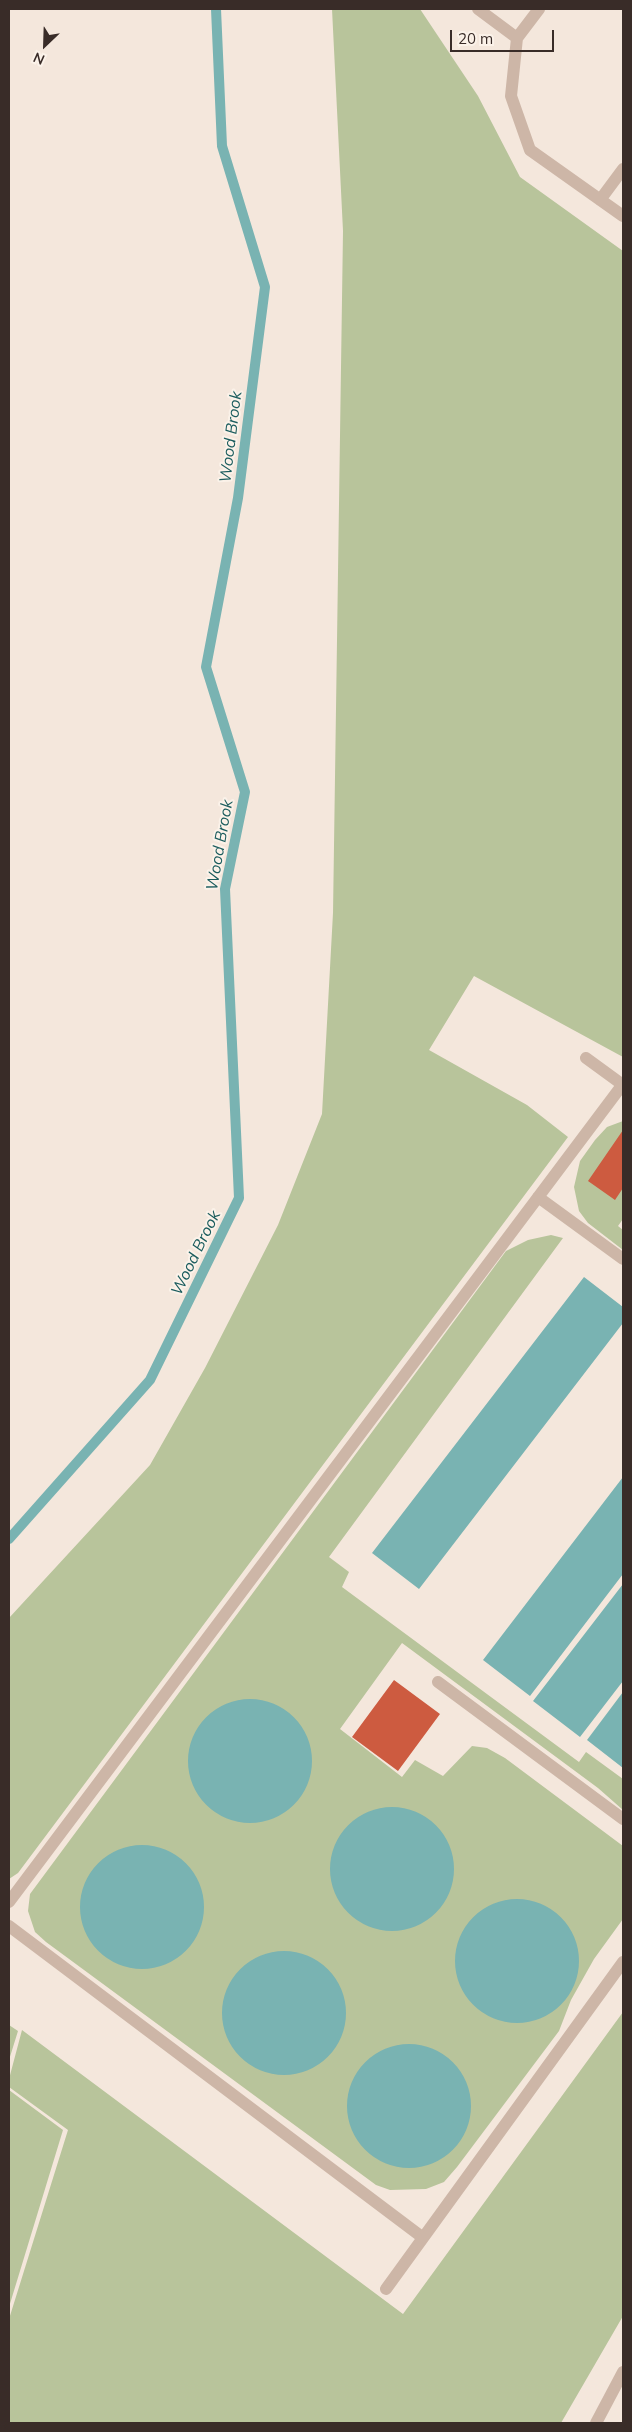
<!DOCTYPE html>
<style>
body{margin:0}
#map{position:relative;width:632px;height:2432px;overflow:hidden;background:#f4e7dc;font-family:Mulish,sans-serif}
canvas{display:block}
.frame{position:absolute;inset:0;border:10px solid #392c28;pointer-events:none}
.north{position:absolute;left:20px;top:20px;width:50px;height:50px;-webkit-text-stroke:4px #fbf2e9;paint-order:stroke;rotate:204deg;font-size:14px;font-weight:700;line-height:20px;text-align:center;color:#392c28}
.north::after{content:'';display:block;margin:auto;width:18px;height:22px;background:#392c28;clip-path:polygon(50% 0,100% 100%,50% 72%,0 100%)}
.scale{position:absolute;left:450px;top:30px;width:104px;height:22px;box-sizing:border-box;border:2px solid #392c28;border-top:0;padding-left:6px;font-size:15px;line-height:18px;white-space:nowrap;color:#392c28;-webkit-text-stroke:4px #fbf2e9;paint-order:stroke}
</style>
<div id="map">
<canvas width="632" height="2432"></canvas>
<div class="frame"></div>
<div class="north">N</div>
<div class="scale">20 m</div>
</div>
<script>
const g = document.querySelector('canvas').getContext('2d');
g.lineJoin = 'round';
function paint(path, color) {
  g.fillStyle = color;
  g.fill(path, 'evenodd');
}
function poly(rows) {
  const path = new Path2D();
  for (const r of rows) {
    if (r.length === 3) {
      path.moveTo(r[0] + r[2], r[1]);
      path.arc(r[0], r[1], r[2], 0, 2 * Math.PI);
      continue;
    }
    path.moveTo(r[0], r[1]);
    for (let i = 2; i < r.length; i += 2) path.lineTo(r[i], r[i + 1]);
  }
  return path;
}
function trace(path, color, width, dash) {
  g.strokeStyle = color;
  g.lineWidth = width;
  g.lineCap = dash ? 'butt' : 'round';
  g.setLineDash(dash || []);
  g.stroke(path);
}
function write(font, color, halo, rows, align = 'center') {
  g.font = font + ' Mulish,sans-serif';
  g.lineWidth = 4;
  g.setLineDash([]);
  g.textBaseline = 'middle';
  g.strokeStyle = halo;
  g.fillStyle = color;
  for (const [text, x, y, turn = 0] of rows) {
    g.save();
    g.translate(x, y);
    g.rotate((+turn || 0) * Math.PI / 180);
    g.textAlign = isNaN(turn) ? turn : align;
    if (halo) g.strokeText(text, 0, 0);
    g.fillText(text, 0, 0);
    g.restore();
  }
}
paint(poly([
 [332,9,420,9,478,96,520,177,623,251,623,1057,474,976,429,1050,527,1105,568,1137,18,1873,9,1879,9,1618,150,1465,205,1368,278,1225,322,1114,333,913,343,231],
 [623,1121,623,1219,618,1226,623,1230,623,1250,588,1223,579,1211,574,1187,580,1161,595,1140,607,1127],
 [551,1235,563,1238,329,1557,349,1572,342,1587,579,1762,586,1752,623,1779,623,1810,598,1788,402,1643,340,1729,402,1777,415,1760,443,1776,472,1746,487,1748,505,1758,623,1846,623,1919,594,1959,571,2000,559,2031,457,2167,444,2182,426,2189,390,2190,376,2185,46,1942,35,1932,28,1911,30,1894,506,1251,528,1240],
 [623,2012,623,2316,561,2423,9,2423,9,2319,68,2130,9,2087,9,2079,22,2030,403,2314],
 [9,2025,18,2031,9,2060],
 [9,2090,63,2130,9,2307]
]), '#b8c49b');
paint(poly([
 [584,1277,623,1307,623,1323,419,1589,372,1553],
 [623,1477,623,1574,530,1696,483,1660],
 [623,1584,623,1681,580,1737,533,1701],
 [623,1692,623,1768,587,1740],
 [250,1761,62],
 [392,1869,62],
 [142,1907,62],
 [517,1961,62],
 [284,2013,62],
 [409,2106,62]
]), '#79b3b2');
trace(poly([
 [9,1539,150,1380,239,1198,225,889,245,792,206,667,238,498,265,287,222,146,216,9]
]), '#79b3b2', 10);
paint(poly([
 [623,1130,623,1188,615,1200,588,1181],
 [394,1680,440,1714,398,1771,352,1737]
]), '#cd5b40');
trace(poly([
 [478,9,517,38],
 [539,9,517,38,511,96,530,150,623,216],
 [600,200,623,169],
 [586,1058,623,1085],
 [538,1197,623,1259],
 [438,1682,623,1819],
 [9,1902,623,1084],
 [9,1926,422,2237],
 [386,2289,623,1962],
 [596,2423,623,2372]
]), '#cdb6a7', 12);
write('italic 16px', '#1b5c5d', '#fbf2e9', [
 ["Wood Brook",231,437,-83],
 ["Wood Brook",220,845,-80],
 ["Wood Brook",196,1253,-64]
]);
</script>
